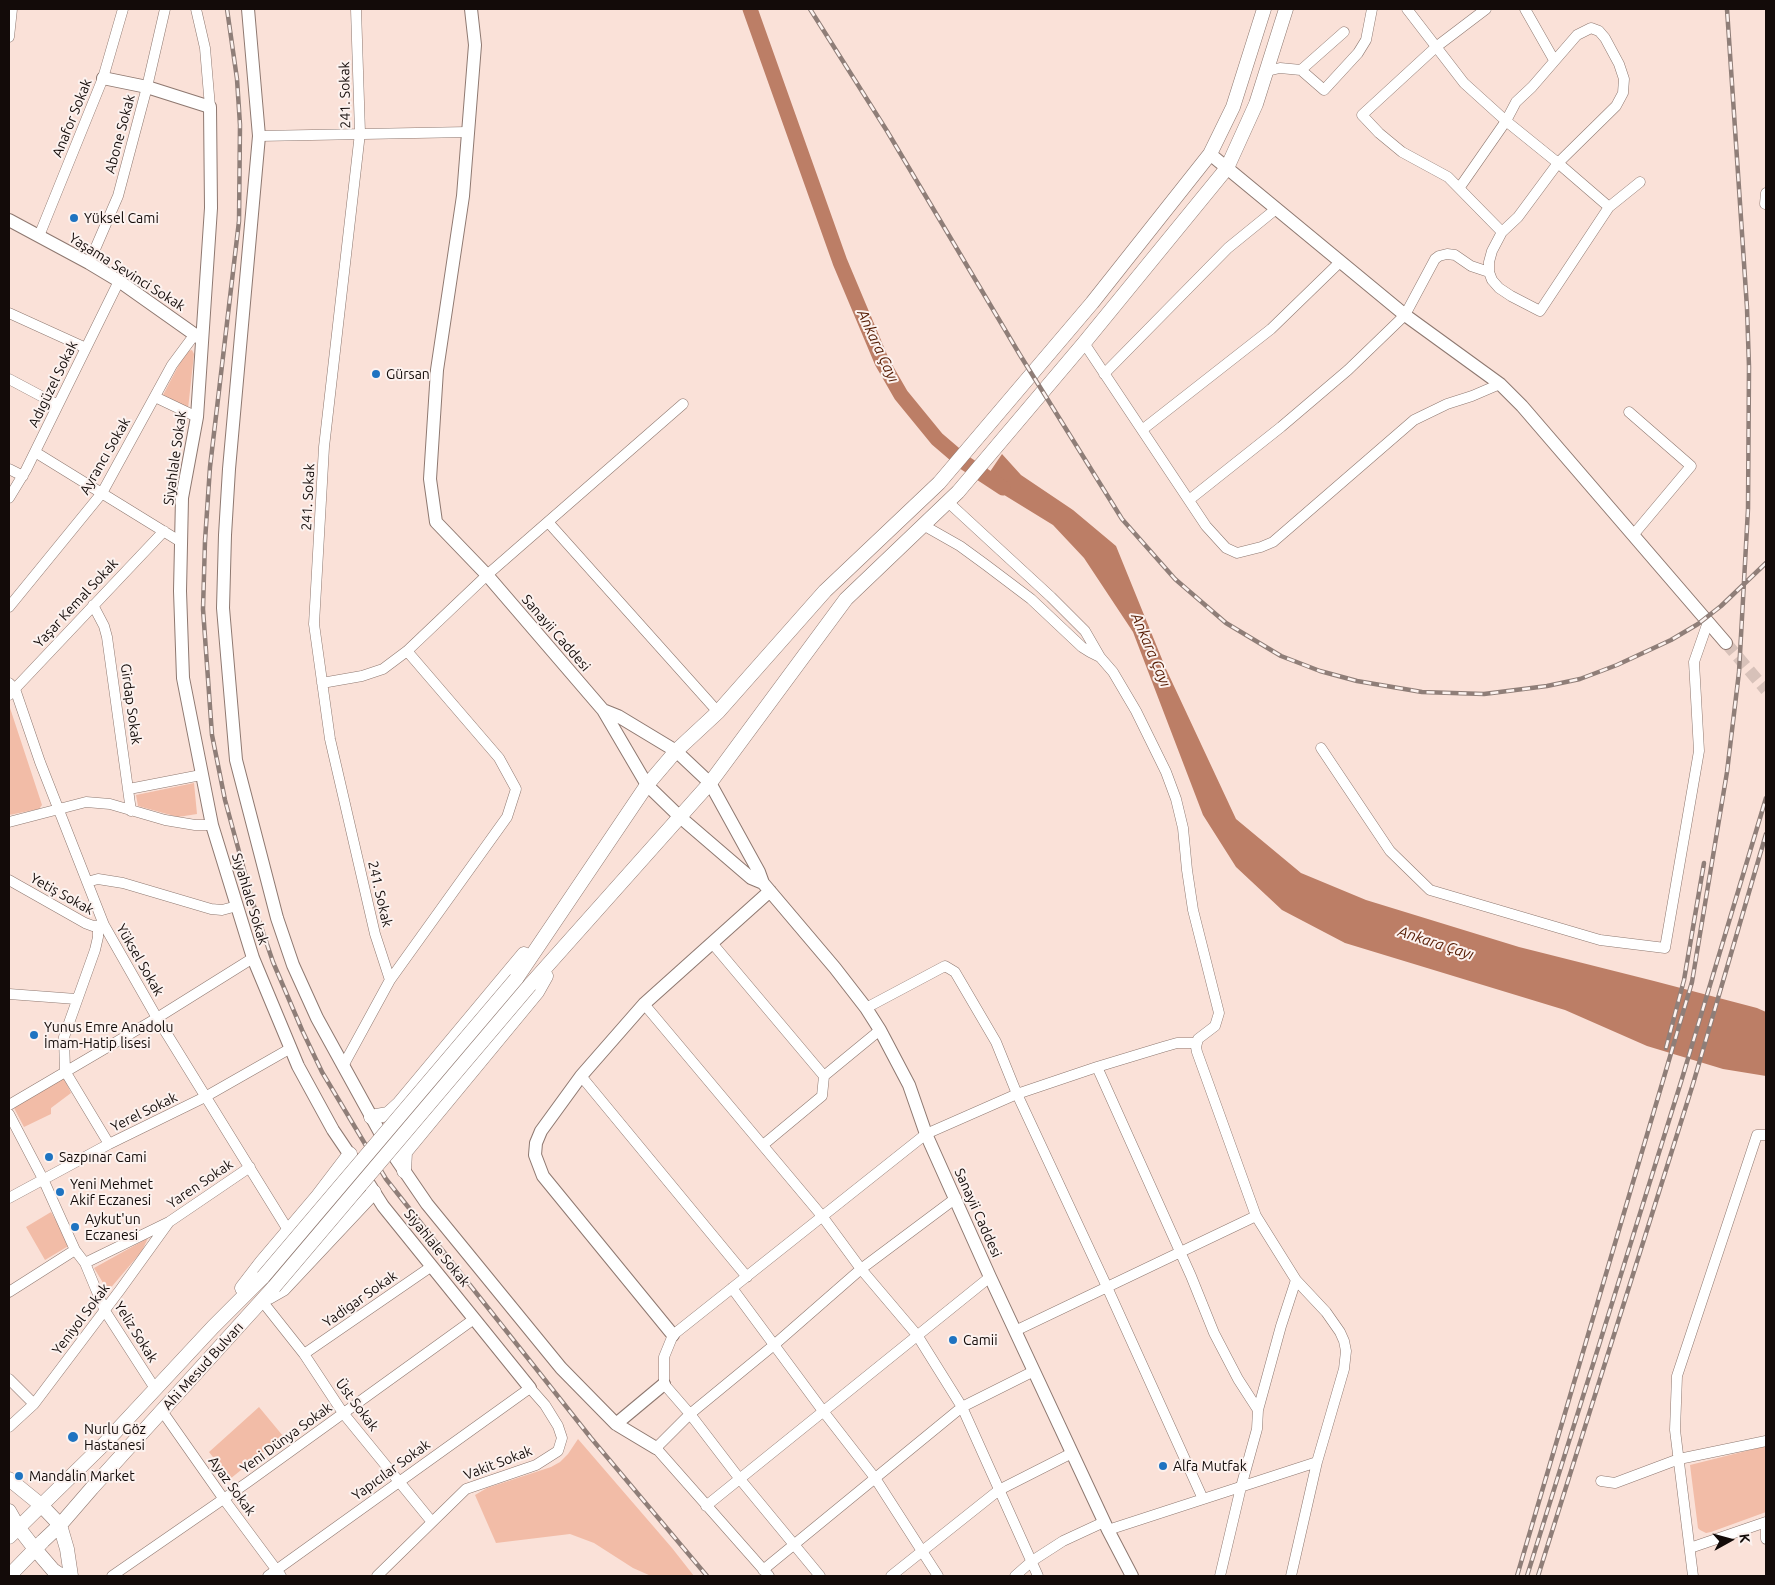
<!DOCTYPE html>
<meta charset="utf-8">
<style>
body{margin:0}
#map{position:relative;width:1775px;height:1585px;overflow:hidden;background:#fae1d8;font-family:Ubuntu,sans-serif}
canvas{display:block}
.frame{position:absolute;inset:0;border:10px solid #130b09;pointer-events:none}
.north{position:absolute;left:1705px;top:1515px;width:50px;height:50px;-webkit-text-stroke:4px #fcf2ef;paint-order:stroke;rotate:83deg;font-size:14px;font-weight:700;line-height:20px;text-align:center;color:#130b09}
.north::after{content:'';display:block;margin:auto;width:18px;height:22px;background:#130b09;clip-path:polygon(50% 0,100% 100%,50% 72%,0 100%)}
</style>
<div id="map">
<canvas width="1775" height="1585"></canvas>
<div class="frame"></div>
<div class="north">K</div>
</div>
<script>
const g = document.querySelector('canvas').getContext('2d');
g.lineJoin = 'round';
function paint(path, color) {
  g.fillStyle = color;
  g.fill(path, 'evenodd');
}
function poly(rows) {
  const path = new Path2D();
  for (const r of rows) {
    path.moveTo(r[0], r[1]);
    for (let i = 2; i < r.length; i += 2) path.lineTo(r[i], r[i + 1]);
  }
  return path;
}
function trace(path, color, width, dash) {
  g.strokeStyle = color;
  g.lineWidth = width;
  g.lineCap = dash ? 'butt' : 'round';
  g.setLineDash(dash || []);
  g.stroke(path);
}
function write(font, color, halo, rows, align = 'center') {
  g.font = font + ' Ubuntu,sans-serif';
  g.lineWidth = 4;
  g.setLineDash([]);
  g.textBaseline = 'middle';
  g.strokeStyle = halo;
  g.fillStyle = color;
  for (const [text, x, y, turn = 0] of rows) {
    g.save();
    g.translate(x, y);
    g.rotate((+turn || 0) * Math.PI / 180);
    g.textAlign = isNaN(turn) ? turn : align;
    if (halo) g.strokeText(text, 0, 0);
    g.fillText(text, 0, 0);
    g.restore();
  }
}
paint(poly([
 [192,350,194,354,188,409,163,395,183,357,188,351],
 [9,708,10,708,42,805,39,809,9,815],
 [194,783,197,814,178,817,138,806,136,795],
 [64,1078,71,1093,51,1108,51,1114,24,1127,14,1108],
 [51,1212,70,1245,45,1260,26,1227],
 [148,1238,142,1251,108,1291,94,1268],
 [259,1407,283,1436,230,1479,209,1452],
 [578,1439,672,1548,694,1576,651,1576,633,1568,594,1543,570,1534,496,1543,475,1495,487,1488,551,1467,560,1462,568,1454],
 [1766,1446,1766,1512,1711,1532,1706,1533,1700,1530,1698,1528,1690,1465]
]), '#f2bca7');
paint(poly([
 [1002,454,1021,475,1073,510,1116,546,1166,669,1236,819,1301,873,1366,900,1519,947,1654,981,1757,1008,1766,1012,1766,1076,1723,1069,1647,1046,1565,1010,1345,943,1282,910,1236,867,1203,815,1133,632,1084,558,1053,525,983,482]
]), '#bc7e66');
trace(poly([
 [750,9,840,262,882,362,901,395,937,439,965,463,1003,488]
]), '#bc7e66', 15);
trace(poly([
 [1726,643,1766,690]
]), '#d7c1b9', 12, [12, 6]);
const minor = poly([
 [196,9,205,48,210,107],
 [356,9,360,133,324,447,314,624,330,739,375,934,390,980],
 [1407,9,1464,83,1506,121,1558,163,1609,207],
 [1486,9,1436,47,1362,115,1379,133,1402,152,1448,177,1502,232],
 [1525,9,1554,60],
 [9,37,12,9],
 [1301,70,1344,32],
 [1267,71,1280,68,1301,70,1324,90,1358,53,1366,40,1372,9],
 [259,136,468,132],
 [1460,187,1506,121,1516,102,1532,87,1577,35,1591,28,1599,31,1605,38,1619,64,1624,79,1623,93,1616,106,1558,163,1518,217,1502,232,1492,251,1489,262,1489,272,1492,280,1499,288,1511,296,1540,311,1609,207,1640,182],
 [1765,204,1766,193],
 [39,236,103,78,123,9],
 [89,263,118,196,147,87,165,9],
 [9,313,86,348],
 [1084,343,1206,526,1226,548,1237,553,1261,547,1273,542,1414,420,1447,404,1472,396,1500,384],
 [1104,374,1228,248,1276,209],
 [9,379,58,405],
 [155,397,197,417],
 [1629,412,1691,466,1634,534],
 [1142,430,1271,329,1340,262],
 [35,452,181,542],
 [9,469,23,476],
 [9,498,26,470,119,281],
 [1189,500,1281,427,1348,370,1405,315,1435,259,1439,256,1447,254,1455,255,1471,266,1489,272],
 [948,502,1051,597,1085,631,1100,657,1113,672,1136,711,1166,772,1176,799,1183,828,1187,870,1193,910,1219,1013,1215,1026,1198,1039,1196,1047,1197,1052,1256,1216,1296,1280,1326,1312,1340,1332,1344,1341,1346,1351,1344,1369,1317,1462,1291,1576],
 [548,522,718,712],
 [923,525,960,546,986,565,1031,599,1082,647,1090,652,1100,657],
 [93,605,104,626,107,637,131,811],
 [9,607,102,493,172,365,195,334],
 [9,683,15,689,40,762,104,925,157,1018,288,1230],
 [322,683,362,676,383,669,407,651,487,575,683,404],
 [9,695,164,531],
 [1321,748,1390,851,1430,890,1600,940,1665,948,1699,751,1694,662,1708,622],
 [129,789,201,775],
 [9,822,86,802,110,804,165,820,195,825,212,825],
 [9,880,85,923,93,926,103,925],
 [87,882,98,879,123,883,211,909,222,910,237,906],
 [98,926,98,937,95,950,64,1037,65,1071,109,1144],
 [712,943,824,1076,880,1030],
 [9,994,76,999],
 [644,1004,822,1216,861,1269,917,1335,962,1407,1038,1576],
 [866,1008,945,966,955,972,996,1042,1017,1094,1107,1287,1203,1499],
 [343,1066,390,980,507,817,516,789,499,758,407,651],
 [1097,1067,1191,1276,1214,1333,1238,1379,1258,1410],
 [581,1076,747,1277],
 [9,1105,157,1018,253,958],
 [9,1114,43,1179,75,1250,85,1263,105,1311,156,1390],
 [763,1145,822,1096,824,1076],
 [9,1198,109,1144,205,1097,291,1048],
 [85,1263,169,1222,250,1167],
 [732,1288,823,1411,875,1478,938,1576],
 [9,1292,75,1250],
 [262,1301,304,1354,343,1413,432,1522],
 [1015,1331,1256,1216],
 [304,1354,432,1266],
 [9,1379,34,1404],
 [162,1411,223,1498,281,1576],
 [9,1427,34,1404,120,1290,169,1222],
 [1601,1481,1615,1483,1679,1459,1766,1441],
 [706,1506,990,1277],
 [1766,1522,1766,1539],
 [1108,1530,1317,1462],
 [1690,1548,1766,1522],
 [763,1570,962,1407,1034,1371],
 [112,1576,248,1482,474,1319],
 [268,1576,530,1388,545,1405,558,1426,562,1438,558,1451,536,1465,466,1489,377,1576],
 [769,1576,656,1448,690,1414,774,1345,861,1269,956,1198],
 [820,1576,739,1478,690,1414,664,1384,664,1357,673,1335,926,1134,1017,1094,1097,1067,1163,1047,1177,1043,1196,1043],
 [891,1576,999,1490,1072,1453],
 [1015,1576,1032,1561,1063,1541,1104,1522],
 [1220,1576,1241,1487,1257,1429,1258,1410,1281,1326,1296,1280],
 [1693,1576,1675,1430,1677,1376,1757,1135,1766,1135]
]);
const tertiary = poly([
 [248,9,259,136,229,469,225,535,223,608,236,760,277,918,293,965,317,1018,388,1147,427,1204,561,1368,616,1424,656,1448],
 [471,9,475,45,463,196,437,370,430,479,436,522,487,575,603,710,647,785,680,817,751,878,763,883],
 [103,78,147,87,210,107,211,208,197,417,182,498,180,591,183,678,212,825,253,958,298,1066,333,1130,354,1161],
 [1210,154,1405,315,1500,384,1522,406,1726,643],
 [9,220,89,263,119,281,201,339],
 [603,710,618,716,676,751,710,783,759,872,763,883,835,968,866,1008,880,1030,909,1085,926,1134,990,1277,1108,1530,1132,1576],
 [369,1184,383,1206,530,1388],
 [673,1335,543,1176,535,1155,536,1143,541,1131,581,1076,644,1004,770,891],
 [616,1424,664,1384]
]);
const secondary = poly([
 [516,979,647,785,676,751,718,712,825,591,939,483,1092,303,1210,154,1233,107,1264,9],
 [530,985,710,783,846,599,958,492,1084,343,1227,168,1256,104,1286,9],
 [371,1117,388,1114,399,1104,524,954],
 [404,1171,405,1152,537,992,546,976],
 [242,1288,262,1262,318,1196,350,1154],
 [269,1297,283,1289,374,1192],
 [9,1479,41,1505,60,1525,67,1549,71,1576],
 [9,1511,18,1527,35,1549,53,1570,62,1576],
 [9,1537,105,1443,213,1327,263,1277],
 [9,1576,43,1541,60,1525,92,1488,274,1287]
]);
trace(minor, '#8e7870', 11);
trace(tertiary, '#8e7870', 14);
trace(secondary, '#8e7870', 15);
trace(minor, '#fff', 10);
trace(tertiary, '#fff', 12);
trace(secondary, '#fff', 14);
const rail = poly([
 [227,9,237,79,240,125,239,221,210,467,205,541,203,609,212,735,225,800,253,903,273,962,302,1030,322,1072,386,1179,591,1438,707,1576],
 [810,9,887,131,1020,355,1122,519,1175,579,1226,623,1281,656,1320,671,1357,681,1422,692,1484,694,1547,686,1580,679,1617,665,1671,640,1698,624,1721,606,1766,563],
 [1666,1048,1684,980,1704,863],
 [1517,1576,1692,982,1727,772,1739,672,1748,509,1749,367,1747,308,1727,9],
 [1527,1576,1681,1082,1766,798],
 [1538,1576,1693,1084,1766,834]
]);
trace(rail, '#8f7e78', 4.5);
trace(rail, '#fcf2ef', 2.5, [8]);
const secondaryBridge = poly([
 [263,1277,516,979],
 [274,1287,530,985]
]);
trace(secondaryBridge, '#8e7870', 15, []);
trace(secondaryBridge, '#fff', 14);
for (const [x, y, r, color] of [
 [74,218,5,"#1e73c1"],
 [376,374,5,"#1e73c1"],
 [34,1035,5,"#1e73c1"],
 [49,1157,5,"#1e73c1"],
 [60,1192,5,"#1e73c1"],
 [75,1227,5,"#1e73c1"],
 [953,1340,5,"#1e73c1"],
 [73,1437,6,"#1e73c1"],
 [1163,1466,5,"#1e73c1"],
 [19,1476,5,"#1e73c1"]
]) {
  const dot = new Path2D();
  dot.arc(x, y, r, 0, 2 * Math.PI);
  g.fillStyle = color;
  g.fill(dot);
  trace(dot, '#fcf2ef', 2);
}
write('14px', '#130b09', '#fcf2ef', [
 ["241. Sokak",345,95,-91],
 ["Anafor Sokak",72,118,-68],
 ["Abone Sokak",120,134,-75],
 ["Yaşama Sevinci Sokak",127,272,32],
 ["Adıgüzel Sokak",53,384,-64],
 ["Ayrancı Sokak",105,456,-60],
 ["Siyahlale Sokak",175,458,-82],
 ["241. Sokak",308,497,-87],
 ["Yaşar Kemal Sokak",76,603,-47],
 ["Sanayii Caddesi",556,633,49],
 ["Girdap Sokak",131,704,82],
 ["Yetiş Sokak",62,894,29],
 ["241. Sokak",380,894,77],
 ["Siyahlale Sokak",250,899,73],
 ["Yüksel Sokak",140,960,60],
 ["Yerel Sokak",144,1112,-26],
 ["Yaren Sokak",200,1184,-34],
 ["Sanayii Caddesi",978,1213,66],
 ["Siyahlale Sokak",437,1248,51],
 ["Yadigar Sokak",360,1299,-35],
 ["Yeniyol Sokak",81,1319,-53],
 ["Yeliz Sokak",136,1332,58],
 ["Ahi Mesud Bulvarı",203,1366,-48],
 ["Üst Sokak",357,1405,53],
 ["Yeni Dünya Sokak",286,1438,-36],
 ["Vakit Sokak",498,1463,-21],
 ["Yapıcılar Sokak",391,1470,-36],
 ["Ayaz Sokak",232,1486,54]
]);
write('14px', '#130b09', '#fcf2ef', [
 ["Yüksel Cami",84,218],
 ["Gürsan",386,374],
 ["Yunus Emre Anadolu",44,1027],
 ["İmam-Hatip lisesi",44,1043],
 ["Sazpınar Cami",59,1157],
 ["Yeni Mehmet",70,1184],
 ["Akif Eczanesi",70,1200],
 ["Aykut'un",85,1219],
 ["Eczanesi",85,1235],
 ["Camii",963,1340],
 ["Nurlu Göz",84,1429],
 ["Hastanesi",84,1445],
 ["Alfa Mutfak",1173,1466],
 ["Mandalin Market",29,1476]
], 'left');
write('italic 15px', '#551b02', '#fcf2ef', [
 ["Ankara Çayı",878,346,65],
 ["Ankara Çayı",1151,650,67],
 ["Ankara Çayı",1436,943,18]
]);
</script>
